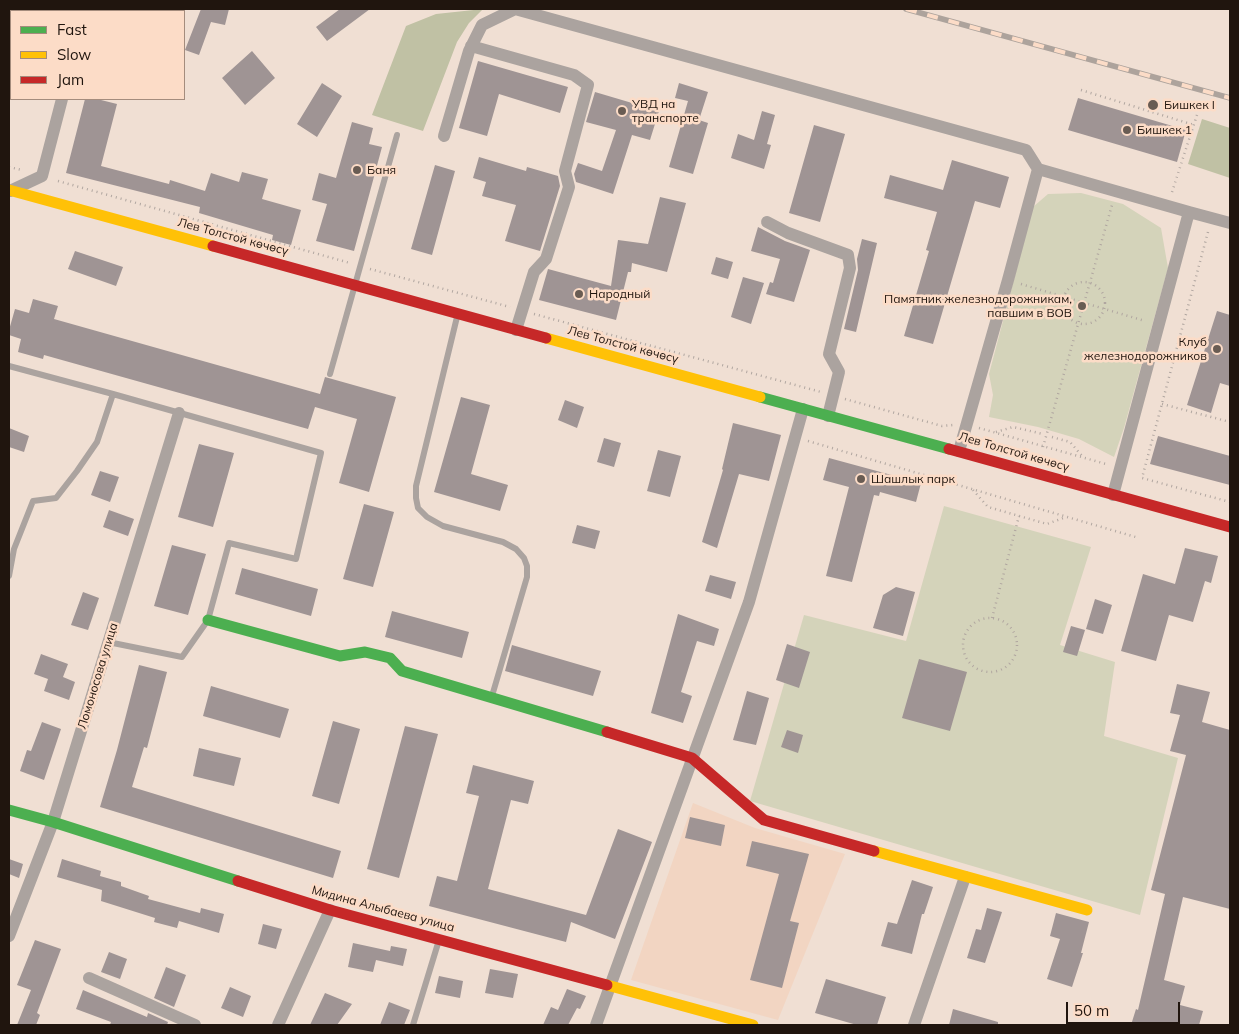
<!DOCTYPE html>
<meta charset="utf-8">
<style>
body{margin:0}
#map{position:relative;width:1239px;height:1034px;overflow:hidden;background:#f0dfd3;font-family:Mulish,sans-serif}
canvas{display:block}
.frame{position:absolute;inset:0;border:10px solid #20150e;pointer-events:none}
.legend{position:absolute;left:10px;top:10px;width:175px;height:90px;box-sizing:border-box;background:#fcdcc7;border:1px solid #a48c7d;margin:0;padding:6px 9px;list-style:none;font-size:15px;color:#20150e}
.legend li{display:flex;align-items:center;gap:10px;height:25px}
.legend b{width:25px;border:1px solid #a48c7d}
.scale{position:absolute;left:1066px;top:1002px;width:114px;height:22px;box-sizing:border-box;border:2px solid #20150e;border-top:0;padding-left:6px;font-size:15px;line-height:18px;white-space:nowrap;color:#20150e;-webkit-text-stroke:4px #fcdcc7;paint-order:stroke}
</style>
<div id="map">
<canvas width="1239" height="1034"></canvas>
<div class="frame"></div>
<ul class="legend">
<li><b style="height:6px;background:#4caf50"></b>Fast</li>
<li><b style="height:6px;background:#ffc107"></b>Slow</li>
<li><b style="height:6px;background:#c62828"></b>Jam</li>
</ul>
<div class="scale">50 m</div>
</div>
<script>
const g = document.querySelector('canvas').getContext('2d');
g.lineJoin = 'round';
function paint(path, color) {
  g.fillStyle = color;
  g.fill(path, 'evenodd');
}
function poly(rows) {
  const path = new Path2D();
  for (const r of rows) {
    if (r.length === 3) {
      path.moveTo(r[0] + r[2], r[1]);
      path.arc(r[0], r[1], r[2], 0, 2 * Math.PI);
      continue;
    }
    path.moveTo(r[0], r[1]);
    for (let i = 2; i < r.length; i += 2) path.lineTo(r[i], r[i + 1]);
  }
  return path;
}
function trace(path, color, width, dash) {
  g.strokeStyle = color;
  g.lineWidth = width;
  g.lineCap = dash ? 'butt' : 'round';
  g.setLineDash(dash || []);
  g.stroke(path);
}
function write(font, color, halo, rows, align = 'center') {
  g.font = font + ' Mulish,sans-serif';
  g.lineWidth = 5;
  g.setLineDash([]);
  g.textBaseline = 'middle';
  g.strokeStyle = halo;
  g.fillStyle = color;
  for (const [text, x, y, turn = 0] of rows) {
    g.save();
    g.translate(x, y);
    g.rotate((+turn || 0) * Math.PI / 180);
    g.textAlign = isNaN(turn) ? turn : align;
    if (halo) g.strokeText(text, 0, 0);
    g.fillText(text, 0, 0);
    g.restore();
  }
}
paint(poly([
 [693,803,755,828,845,854,778,1020,631,980]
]), '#f2d5c2');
paint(poly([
 [1081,193,1123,204,1161,228,1168,268,1124,428,1114,457,1079,439,1038,427,989,417,993,395,989,374,1033,207,1048,194],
 [944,506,1091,547,1060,645,1115,662,1104,736,1178,758,1140,915,750,801,804,615,906,641]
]), '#d4d3ba');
paint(poly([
 [483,9,469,23,457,42,423,131,372,115,406,26,436,14],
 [1202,119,1230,128,1230,178,1188,164]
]), '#c0c1a4');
paint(poly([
 [201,9,229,9,225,25,211,22,199,55,185,50],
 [340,9,370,9,327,41,316,27],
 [252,51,275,78,245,105,222,78],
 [478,61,568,87,560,113,499,94,487,136,459,128],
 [322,83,342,96,317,137,297,124],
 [679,83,708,92,699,120,708,123,693,174,669,167,688,101,675,98],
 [595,92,659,111,650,140,632,135,613,194,576,182,574,174,578,163,602,171,616,130,586,122],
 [1078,98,1186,130,1177,162,1068,130],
 [85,99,97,99,117,104,101,166,169,184,170,180,205,191,211,173,239,182,242,172,268,179,262,199,301,210,291,245,272,240,273,235,199,213,200,207,66,173],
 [762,111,775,115,767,144,771,145,764,169,731,158,738,134,754,140],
 [352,122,373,128,369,144,382,147,354,251,316,241,327,204,312,200,319,173,336,178],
 [814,125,845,134,820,222,789,213],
 [479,157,526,171,527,167,558,176,560,186,540,251,505,241,516,205,482,196,486,182,473,178],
 [952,160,1009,177,1000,208,975,201,933,344,904,336,929,251,926,250,937,212,884,198,890,175,943,190],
 [435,165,455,171,432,255,411,249],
 [660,197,686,203,667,272,632,263,631,272,628,272,616,320,539,300,548,269,611,286,618,240,648,244],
 [758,227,785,241,810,250,794,302,766,294,770,282,773,283,780,259,751,251],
 [862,239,877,243,856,332,844,329,858,270,857,259],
 [75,251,123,267,116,286,68,269],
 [716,257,733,262,728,279,711,274],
 [743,277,764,283,751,324,731,317],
 [33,299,58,306,54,319,320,394,325,377,396,397,369,492,339,483,357,419,315,407,308,429,44,355,43,359,18,352,21,339,9,335,9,330,15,309,29,313],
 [1217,311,1230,315,1230,386,1220,383,1211,413,1187,405],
 [461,397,490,405,471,474,508,485,500,511,434,492],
 [565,400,584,407,577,428,558,420],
 [733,423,781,435,769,481,739,474,717,548,702,542,723,470,722,469],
 [9,428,29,436,24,452,9,447],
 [1158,436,1230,456,1230,485,1150,464],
 [604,438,621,443,614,467,597,462],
 [199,444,234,453,213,527,178,517],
 [658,450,681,456,670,497,647,491],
 [829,458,921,483,916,502,880,492,879,496,874,495,852,582,826,576,849,487,823,480],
 [100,471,119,477,110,502,91,495],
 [364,504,394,512,373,587,343,579],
 [109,510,134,519,128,536,103,527],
 [577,525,600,531,595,549,572,543],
 [172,545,206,554,188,615,154,606],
 [1185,548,1218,556,1211,583,1205,581,1193,622,1169,615,1156,661,1121,651,1143,574,1175,584],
 [242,568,318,589,311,616,235,594],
 [710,575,736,582,731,599,705,591],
 [896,587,915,592,903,636,873,628,883,595],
 [83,592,99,598,88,630,71,625],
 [1095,599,1112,605,1103,634,1086,629],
 [392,611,469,632,462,658,385,637],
 [678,614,719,629,714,646,697,641,681,692,692,696,683,723,651,713],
 [1071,626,1085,630,1077,656,1063,652],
 [787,644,810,652,799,688,776,680],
 [512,645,601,671,593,696,505,671],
 [41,654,68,664,63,677,75,682,69,700,44,691,48,679,34,674],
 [919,659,967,672,950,731,902,718],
 [139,665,167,672,147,748,144,747,132,787,341,851,333,878,100,807,117,750],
 [1177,684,1210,692,1202,722,1230,730,1230,909,1183,897,1164,980,1185,986,1180,1005,1203,1011,1199,1025,1131,1025,1136,1009,1138,1010,1165,894,1151,890,1186,755,1170,751,1180,715,1170,713],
 [211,686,289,709,280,738,203,716],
 [747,691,769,698,756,745,733,740],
 [333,721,360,729,339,804,312,796],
 [42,722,61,729,44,780,20,771,27,750,31,751],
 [405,726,438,734,399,878,367,869],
 [787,730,803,735,798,753,781,747],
 [199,748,241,758,234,786,193,776],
 [473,765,534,781,528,804,511,800,488,889,586,915,618,829,652,842,615,939,571,922,566,942,429,906,437,876,457,881,479,796,466,793],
 [690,817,725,825,721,846,685,838],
 [752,841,809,854,790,921,799,923,782,988,750,980,779,874,746,866],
 [9,859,23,864,19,878,9,874],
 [62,859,101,871,100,876,121,882,121,886,149,896,148,899,200,913,201,908,224,914,219,933,179,921,177,928,154,922,155,918,101,901,102,890,57,877],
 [912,880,933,887,924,914,922,914,912,954,881,946,888,922,897,924],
 [987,908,1002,912,985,963,967,958,976,929,981,930],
 [1056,913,1089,922,1081,953,1083,953,1072,987,1047,979,1060,939,1050,936],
 [263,924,282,929,276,949,258,944],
 [35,940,61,949,37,1013,40,1015,36,1025,17,1025,31,990,17,985],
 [353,943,390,951,391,946,407,949,403,966,376,960,373,972,348,967],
 [109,952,127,959,120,979,101,972],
 [166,967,186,975,174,1007,154,998],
 [490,969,518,974,513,998,485,993],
 [439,976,463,981,460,998,435,993],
 [826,979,886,997,877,1025,857,1025,815,1013],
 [230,987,251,996,243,1017,221,1008],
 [567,989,586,996,580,1009,577,1008,568,1025,543,1025,551,1007,558,1010],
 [83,990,147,1017,148,1013,168,1022,167,1025,110,1025,111,1022,76,1009],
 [325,993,352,1004,337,1025,310,1025],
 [389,1002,410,1010,404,1025,380,1025],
 [953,1009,998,1022,998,1025,949,1025]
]), '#9f9494');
trace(poly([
 [1081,90,1194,125],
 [9,167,22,170],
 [58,181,350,263],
 [1172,192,1197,115],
 [1208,232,1142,478,1230,502],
 [370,269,510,307],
 [1084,303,21],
 [1021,284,1145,321],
 [534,314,821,392],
 [845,399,942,426,953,425],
 [1162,404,1230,422],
 [979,428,1106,464],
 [996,432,1013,427,1043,434],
 [1052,437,1070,442,1083,457],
 [808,441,1139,538],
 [1043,447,1112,205],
 [973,490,988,507,1047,524,1066,517],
 [992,618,1019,516],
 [990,645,27]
]), '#b0a6a0', 2.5, [1, 4]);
trace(poly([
 [457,317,416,486,416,498,418,508,427,517,443,526,503,542,516,549,524,558,527,566,527,577,492,696],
 [9,366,113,394,97,442,77,471,56,498,33,501,14,549,9,576],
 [330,374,397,135],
 [108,642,182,657,208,620,229,543,296,559,321,453,113,394],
 [413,1025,439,940]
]), '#aba39f', 6);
trace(poly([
 [515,9,1026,150,1038,169],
 [84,11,84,9],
 [471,46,574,75,588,85,565,171,569,187,546,259,534,272,516,330],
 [444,136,469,51,482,25,515,9],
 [10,191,42,176,62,99],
 [1189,212,1230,223],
 [767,222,788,233,848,255,850,268,829,354,839,372,828,416],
 [959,451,1008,280,1038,169,1189,212,1113,495],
 [9,936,53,822,179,413],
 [89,978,195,1025],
 [278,1025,330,910],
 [596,1025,749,602,803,409],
 [914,1025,965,877]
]), '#aba39f', 12);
trace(poly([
 [760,397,949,449],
 [208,620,340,656,365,652,390,658,402,671,607,732],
 [9,810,53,822,238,881]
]), '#4caf50', 11);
trace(poly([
 [9,190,213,246],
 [546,338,760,397],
 [874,851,1087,910],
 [607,985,753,1025]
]), '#ffc107', 11);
trace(poly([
 [213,246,546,338],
 [949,449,1230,527],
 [607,732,692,758,764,820,874,851],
 [238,881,330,910,607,985]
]), '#c62828', 11);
const rail = poly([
 [906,9,1230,98]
]);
trace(rail, '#ada39c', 5.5);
trace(rail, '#fcdcc7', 4, [11]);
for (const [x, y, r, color] of [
 [1153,105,6,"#695c53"],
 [622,111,5,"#695c53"],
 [1127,130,5,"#695c53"],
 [357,170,5,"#695c53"],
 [579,294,5,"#695c53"],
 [1082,306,5,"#695c53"],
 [1217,349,5,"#695c53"],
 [861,479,5,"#695c53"]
]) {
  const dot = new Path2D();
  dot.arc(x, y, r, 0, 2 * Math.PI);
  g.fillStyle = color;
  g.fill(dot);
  trace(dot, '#fcdcc7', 2);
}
write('12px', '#20150e', '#fcdcc7', [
 ["УВД на",632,104],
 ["транспорте",632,118],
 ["Бишкек I",1164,105],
 ["Бишкек 1",1137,130],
 ["Баня",367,170],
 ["Народный",589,294],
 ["Памятник железнодорожникам,",1072,299,"right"],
 ["павшим в ВОВ",1072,313,"right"],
 ["Клуб",1207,342,"right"],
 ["железнодорожников",1207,356,"right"],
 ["Шашлык парк",871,479]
], 'left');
write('12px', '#20150e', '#fcdcc7', [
 ["Лев Толстой көчөсү",233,237,15],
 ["Лев Толстой көчөсү",623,345,15],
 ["Лев Толстой көчөсү",1014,452,16],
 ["Ломоносова улица",98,676,-73],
 ["Мидина Алыбаева улица",383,909,15]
]);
</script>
